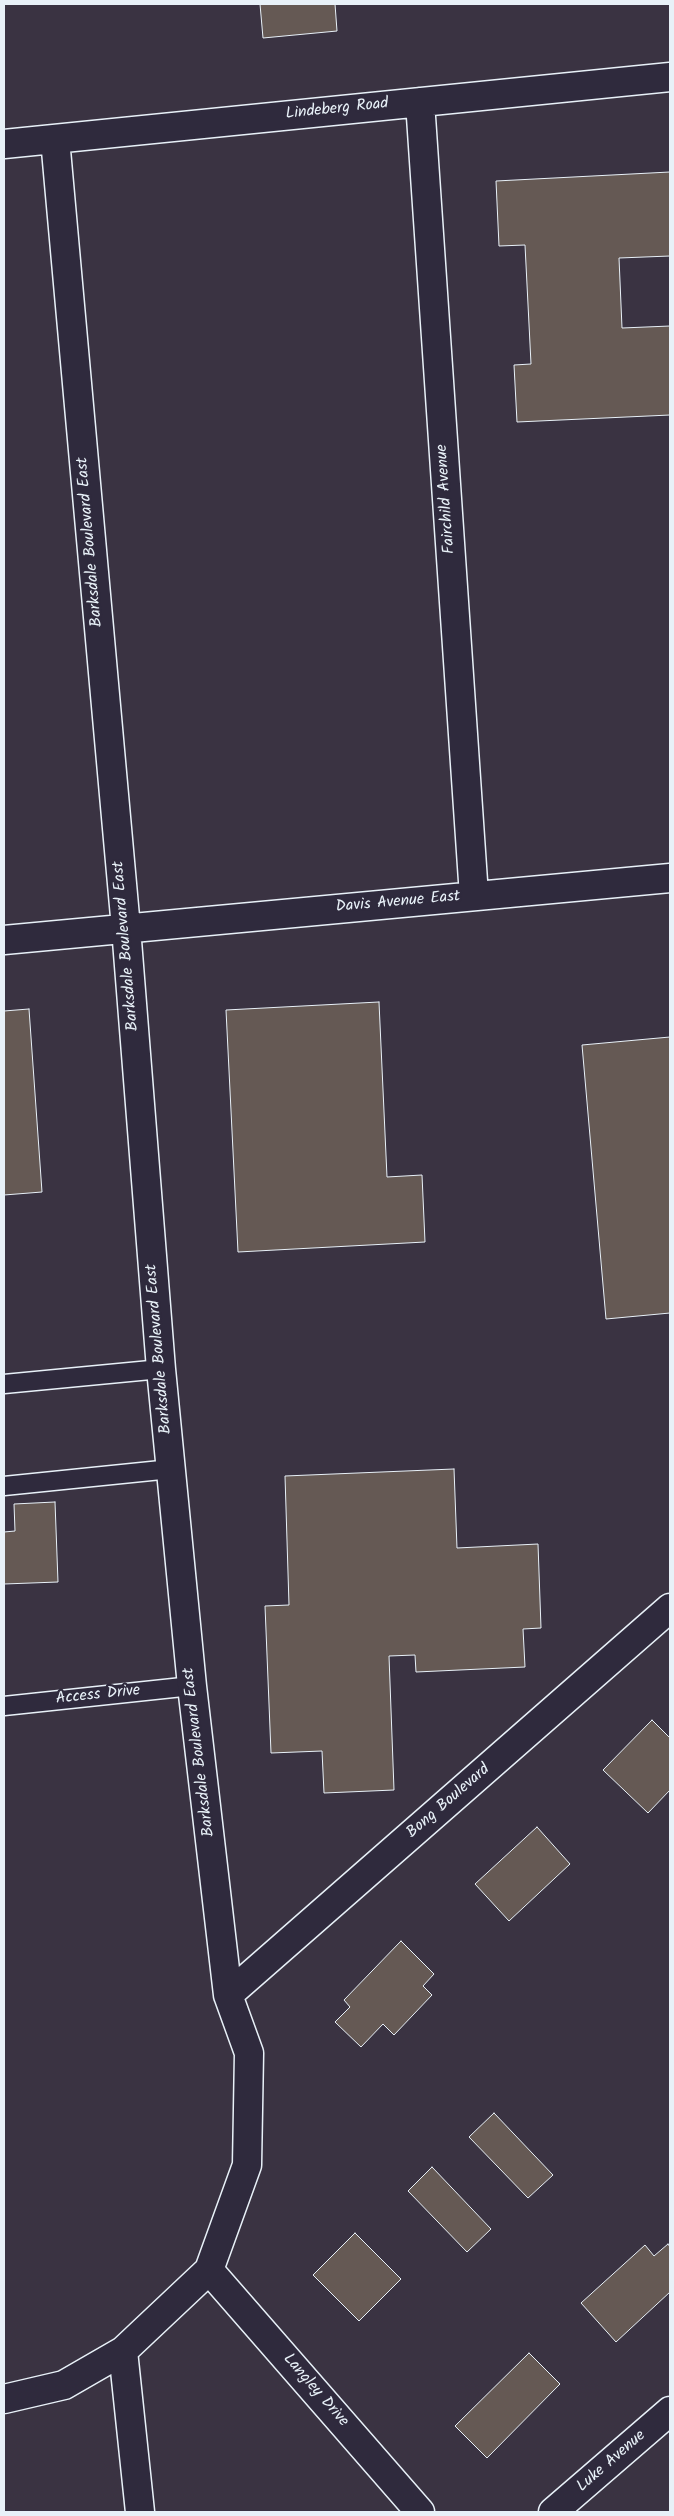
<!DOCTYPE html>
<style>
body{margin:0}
#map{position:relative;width:674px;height:2516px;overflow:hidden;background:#3a3342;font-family:Kalam,sans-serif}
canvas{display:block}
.frame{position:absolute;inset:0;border:5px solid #e8f1f8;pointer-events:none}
</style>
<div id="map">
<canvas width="674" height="2516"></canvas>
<div class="frame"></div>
</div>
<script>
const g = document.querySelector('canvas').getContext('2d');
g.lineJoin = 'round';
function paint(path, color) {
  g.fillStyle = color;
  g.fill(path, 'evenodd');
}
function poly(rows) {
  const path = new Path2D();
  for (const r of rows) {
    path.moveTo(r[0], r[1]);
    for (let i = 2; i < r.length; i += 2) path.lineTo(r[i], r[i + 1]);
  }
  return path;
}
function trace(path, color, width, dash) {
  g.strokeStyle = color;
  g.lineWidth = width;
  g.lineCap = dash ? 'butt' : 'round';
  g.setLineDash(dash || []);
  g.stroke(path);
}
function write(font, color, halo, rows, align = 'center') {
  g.font = font + ' Kalam,sans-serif';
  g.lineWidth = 4.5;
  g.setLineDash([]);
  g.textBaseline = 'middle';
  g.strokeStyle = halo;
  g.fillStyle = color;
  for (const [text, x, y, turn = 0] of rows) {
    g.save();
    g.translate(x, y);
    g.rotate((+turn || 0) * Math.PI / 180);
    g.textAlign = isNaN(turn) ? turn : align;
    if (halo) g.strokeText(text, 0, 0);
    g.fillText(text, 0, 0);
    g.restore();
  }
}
const building = poly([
 [260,4,335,4,337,31,263,38,260,4],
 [670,172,670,256,619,258,622,328,670,326,670,415,517,422,514,365,531,364,525,245,499,246,496,181,670,172],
 [379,1002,387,1177,422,1175,425,1242,238,1252,226,1010,379,1002],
 [29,1009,42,1192,4,1195,4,1011,29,1009],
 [670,1037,670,1313,606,1319,582,1045,670,1037],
 [454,1469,457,1548,538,1544,541,1628,523,1629,525,1667,416,1672,415,1655,389,1656,394,1790,324,1793,322,1751,271,1753,265,1606,289,1605,285,1476,454,1469],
 [55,1502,58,1582,4,1584,4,1532,15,1531,14,1504,55,1502],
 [652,1720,670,1738,670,1790,648,1813,603,1770,652,1720],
 [537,1827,570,1864,509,1921,475,1884,537,1827],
 [401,1941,434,1974,423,1986,432,1995,394,2035,383,2024,361,2047,335,2022,350,2007,344,2000,401,1941],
 [494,2113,553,2175,528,2198,469,2137,494,2113],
 [432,2167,491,2229,467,2252,408,2191,432,2167],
 [355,2233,401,2279,359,2321,313,2275,355,2233],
 [668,2244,670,2247,670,2292,616,2342,581,2303,645,2245,654,2256,668,2244],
 [529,2353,560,2384,487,2458,455,2426,529,2353]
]);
paint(building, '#655954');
trace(building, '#e8f1f8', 1);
const service = poly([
 [4,1384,161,1369],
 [4,1486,171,1469],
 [4,1706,192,1686]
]);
const minor = poly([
 [420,102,474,896],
 [4,144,670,77],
 [4,940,670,878],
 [228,1995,670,1608],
 [209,2270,420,2512],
 [123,2351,140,2512],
 [4,2399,64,2385,123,2351,209,2270,247,2165,249,2053,228,1995,192,1686,161,1369,126,928,55,139],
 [553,2512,670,2411]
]);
trace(service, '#e8f1f8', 21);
trace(minor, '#e8f1f8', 31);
trace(service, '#2f2a3d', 18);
trace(minor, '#2f2a3d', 28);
write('16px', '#e8f1f8', '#2f2a3d', [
 ["Lindeberg Road",337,110,-6],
 ["Fairchild Avenue",447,499,-94],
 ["Barksdale Boulevard East",91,542,-95],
 ["Davis Avenue East",398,903,-5],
 ["Barksdale Boulevard East",127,946,-95],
 ["Barksdale Boulevard East",160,1349,-95],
 ["Access Drive",98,1696,-6],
 ["Barksdale Boulevard East",200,1752,-97],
 ["Bong Boulevard",449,1802,-41],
 ["Langley Drive",315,2391,49],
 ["Luke Avenue",612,2462,-41]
]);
</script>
